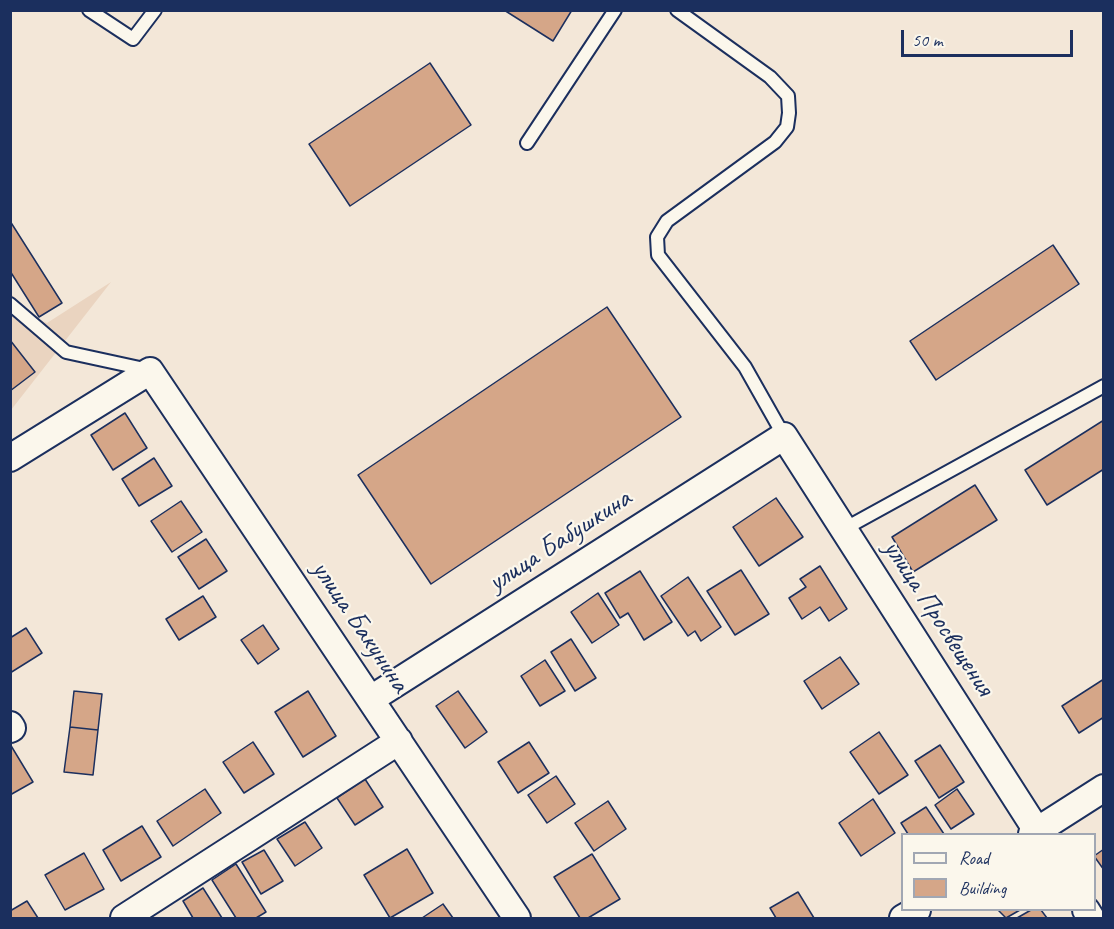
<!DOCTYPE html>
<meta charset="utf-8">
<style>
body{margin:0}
#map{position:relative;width:1114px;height:929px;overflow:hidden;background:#f3e7d8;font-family:Caveat,sans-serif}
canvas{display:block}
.frame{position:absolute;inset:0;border:12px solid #1b2f5e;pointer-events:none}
.legend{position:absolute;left:901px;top:833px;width:195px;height:78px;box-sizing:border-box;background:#fbf7ec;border:2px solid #a1a7b3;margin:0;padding:8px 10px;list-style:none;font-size:18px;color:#1b2f5e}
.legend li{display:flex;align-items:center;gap:12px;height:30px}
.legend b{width:30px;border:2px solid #a1a7b3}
.scale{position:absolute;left:901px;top:30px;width:172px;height:27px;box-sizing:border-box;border:3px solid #1b2f5e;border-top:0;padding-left:8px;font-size:18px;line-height:21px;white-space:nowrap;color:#1b2f5e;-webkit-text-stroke:4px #fbf7ec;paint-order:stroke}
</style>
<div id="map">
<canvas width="1114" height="929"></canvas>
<div class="frame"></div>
<ul class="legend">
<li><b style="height:8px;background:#fbf7ec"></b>Road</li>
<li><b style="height:16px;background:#d5a688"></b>Building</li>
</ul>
<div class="scale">50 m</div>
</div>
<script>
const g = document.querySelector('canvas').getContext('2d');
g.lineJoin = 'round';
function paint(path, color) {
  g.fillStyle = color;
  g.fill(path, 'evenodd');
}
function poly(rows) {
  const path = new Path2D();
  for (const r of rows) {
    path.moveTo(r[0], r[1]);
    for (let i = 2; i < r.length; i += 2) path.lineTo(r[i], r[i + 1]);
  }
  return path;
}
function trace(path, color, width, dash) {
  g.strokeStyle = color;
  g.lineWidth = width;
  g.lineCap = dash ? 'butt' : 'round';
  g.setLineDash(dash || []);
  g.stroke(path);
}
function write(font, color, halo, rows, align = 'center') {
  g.font = font + ' Caveat,sans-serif';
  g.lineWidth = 4.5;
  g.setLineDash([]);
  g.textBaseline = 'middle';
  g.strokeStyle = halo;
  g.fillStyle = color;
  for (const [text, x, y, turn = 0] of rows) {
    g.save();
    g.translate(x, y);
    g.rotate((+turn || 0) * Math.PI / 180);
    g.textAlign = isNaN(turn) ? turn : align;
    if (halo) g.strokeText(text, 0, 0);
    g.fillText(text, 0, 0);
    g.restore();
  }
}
paint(poly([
 [111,282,11,410,10,293,36,318,47,323]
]), '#ead4c0');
const building = poly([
 [504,10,572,10,553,41,504,10],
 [430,63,471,125,350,206,309,144,430,63],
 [10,221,62,303,39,317,10,271,10,221],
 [1053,245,1079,284,936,380,910,341,1053,245],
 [607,307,681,417,431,584,358,475,607,307],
 [10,340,35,372,10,391,10,340],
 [125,413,147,448,113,470,91,435,125,413],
 [1104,420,1104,469,1047,505,1025,470,1104,420],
 [154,458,172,486,139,506,122,479,154,458],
 [975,485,997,520,913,572,892,537,975,485],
 [776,498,803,537,759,566,733,527,776,498],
 [181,501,202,532,172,552,151,521,181,501],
 [206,539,227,571,199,589,178,557,206,539],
 [820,566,847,609,829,621,820,607,802,619,789,598,806,587,800,579,820,566],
 [741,570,769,614,735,635,707,591,741,570],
 [640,571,672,622,644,640,628,613,620,618,605,593,640,571],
 [688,577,721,627,701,641,695,631,688,636,661,596,688,577],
 [598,593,619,625,592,643,571,612,598,593],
 [203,596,216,617,179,640,166,619,203,596],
 [263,625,279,649,258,664,241,640,263,625],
 [26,628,42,653,10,673,10,638,26,628],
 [571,639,596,678,575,691,551,652,571,639],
 [840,657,859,684,822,709,804,681,840,657],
 [545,660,565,691,540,706,521,676,545,660],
 [1104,679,1104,717,1079,733,1062,706,1104,679],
 [74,691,102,694,98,730,70,727,74,691],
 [308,691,336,736,303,757,275,712,308,691],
 [458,691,487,732,465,748,436,706,458,691],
 [70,727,98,730,93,775,64,772,70,727],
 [879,732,908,775,879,794,850,752,879,732],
 [253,742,274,774,244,793,223,762,253,742],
 [529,742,549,773,518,793,498,762,529,742],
 [10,744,33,782,10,795,10,744],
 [940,745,964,782,939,798,915,761,940,745],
 [556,776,575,804,547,823,528,795,556,776],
 [365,779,383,807,355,825,337,798,365,779],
 [205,789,221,813,173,846,157,821,205,789],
 [957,789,974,814,951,829,935,805,957,789],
 [873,799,895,833,861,856,839,823,873,799],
 [608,801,626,829,594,851,575,823,608,801],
 [926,807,944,834,908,834,901,823,926,807],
 [305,822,322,848,295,866,277,839,305,822],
 [142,826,161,857,121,881,103,850,142,826],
 [407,849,433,893,390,918,364,875,407,849],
 [1104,849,1104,870,1094,856,1104,849],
 [264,850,283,881,261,894,242,862,264,850],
 [84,853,104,889,65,910,45,875,84,853],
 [592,854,620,899,588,918,580,918,554,877,592,854],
 [236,864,266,912,256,918,236,918,212,880,236,864],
 [203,888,222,918,193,918,183,901,203,888],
 [798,892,814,918,776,918,770,908,798,892],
 [27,901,38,918,10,918,10,911,27,901],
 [443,904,453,918,422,918,443,904],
 [998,910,1020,910,1006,918,998,910],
 [1031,910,1041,910,1047,918,1017,918,1031,910]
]);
paint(building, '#d5a688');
trace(building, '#1b2f5e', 1.5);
const lane = poly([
 [89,10,133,39,155,10],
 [677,10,770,77,788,96,789,113,787,127,775,142,667,221,657,237,658,255,745,367,784,436],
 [527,143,615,10],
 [10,304,66,352,149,370],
 [844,529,1104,386]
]);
const street = poly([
 [10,458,150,371,517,918],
 [371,699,784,436,1039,834],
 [10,725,12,728,10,729],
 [1032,834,1104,788],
 [1086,910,1091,918],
 [124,918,399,741],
 [903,918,917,910]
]);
trace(lane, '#1b2f5e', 16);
trace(street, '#1b2f5e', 30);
trace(lane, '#fbf7ec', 12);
trace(street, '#fbf7ec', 26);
write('28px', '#1b2f5e', '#fbf7ec', [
 ["улица Бабушкина",560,541,-33],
 ["улица Просвещения",938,618,57],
 ["улица Бакунина",360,627,56]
]);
</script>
